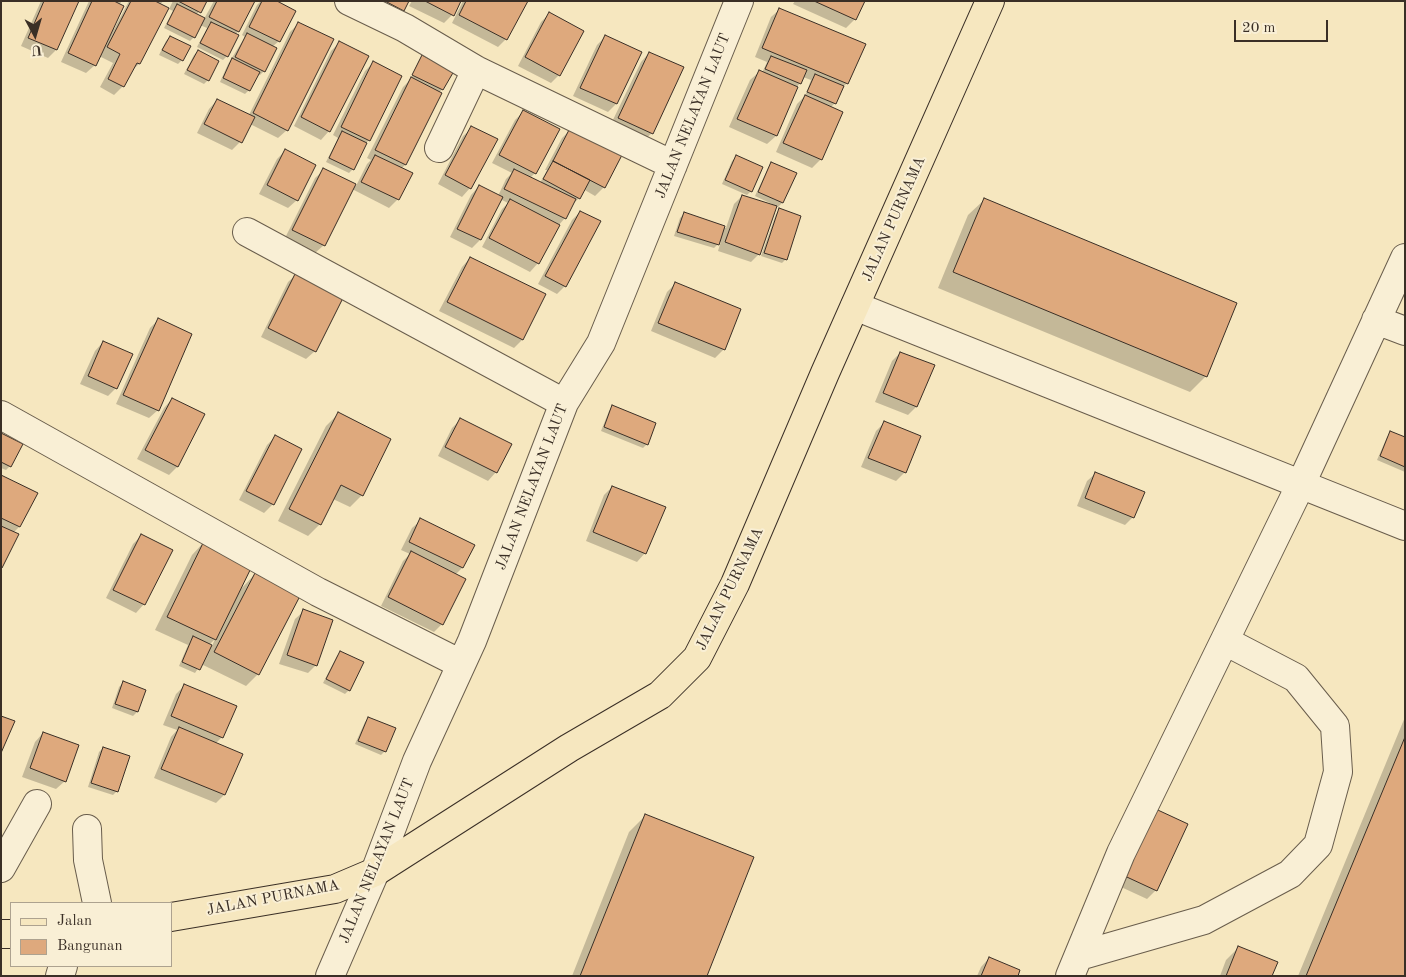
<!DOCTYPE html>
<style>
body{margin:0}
#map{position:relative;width:1406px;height:977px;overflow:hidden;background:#f6e7bf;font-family:"Old Standard TT",serif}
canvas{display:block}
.frame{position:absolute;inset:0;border:2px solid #3a2f26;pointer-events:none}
.legend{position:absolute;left:10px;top:902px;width:162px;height:65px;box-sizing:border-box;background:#f9efd5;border:1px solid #ada28f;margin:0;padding:6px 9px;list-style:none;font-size:15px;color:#3a2f26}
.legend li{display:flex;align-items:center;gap:10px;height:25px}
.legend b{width:25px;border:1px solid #ada28f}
.north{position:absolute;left:10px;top:10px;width:50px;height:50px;-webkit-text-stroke:4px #f9efd5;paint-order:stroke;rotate:174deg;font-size:14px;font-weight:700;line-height:20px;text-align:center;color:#3a2f26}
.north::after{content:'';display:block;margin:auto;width:18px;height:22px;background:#3a2f26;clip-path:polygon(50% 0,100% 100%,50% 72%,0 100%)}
.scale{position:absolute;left:1234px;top:20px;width:94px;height:22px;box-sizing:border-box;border:2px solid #3a2f26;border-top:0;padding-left:6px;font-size:15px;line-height:18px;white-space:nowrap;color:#3a2f26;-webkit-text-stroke:4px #f9efd5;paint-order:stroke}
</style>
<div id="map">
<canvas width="1406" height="977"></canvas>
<div class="frame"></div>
<ul class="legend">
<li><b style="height:6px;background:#f6e7bf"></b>Jalan</li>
<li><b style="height:14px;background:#dea97d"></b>Bangunan</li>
</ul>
<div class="north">U</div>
<div class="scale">20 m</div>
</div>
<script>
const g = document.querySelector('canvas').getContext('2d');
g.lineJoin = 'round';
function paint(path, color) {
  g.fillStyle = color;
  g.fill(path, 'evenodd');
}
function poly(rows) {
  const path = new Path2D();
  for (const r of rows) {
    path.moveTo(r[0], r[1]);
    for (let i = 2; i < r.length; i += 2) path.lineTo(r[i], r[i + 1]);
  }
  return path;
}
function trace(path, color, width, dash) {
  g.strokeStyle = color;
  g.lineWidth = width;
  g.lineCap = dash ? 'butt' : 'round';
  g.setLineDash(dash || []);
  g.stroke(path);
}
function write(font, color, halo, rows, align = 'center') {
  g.font = font + ' "Old Standard TT",serif';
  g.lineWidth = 4;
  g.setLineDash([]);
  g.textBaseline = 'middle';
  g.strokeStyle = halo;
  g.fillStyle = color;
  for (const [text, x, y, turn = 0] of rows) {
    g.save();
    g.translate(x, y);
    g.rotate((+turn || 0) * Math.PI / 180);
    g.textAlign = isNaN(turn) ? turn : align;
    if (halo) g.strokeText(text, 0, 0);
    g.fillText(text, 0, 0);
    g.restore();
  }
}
paint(poly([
 [41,1,77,1,56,50,48,58,21,46],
 [89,1,122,1,119,5,112,28,114,29,129,1,163,1,160,5,139,64,130,72,123,86,114,95,100,87,113,63,99,56,95,65,86,73,61,62],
 [173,1,205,1,196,16,204,19,214,1,253,1,238,31,235,35,227,56,223,60,197,47,207,28,200,25,194,37,190,41,164,28,173,11,169,9],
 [261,1,274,1,279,41,272,47,264,71,260,75,258,74,249,90,245,94,220,82,228,64,245,37,242,35,257,5],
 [377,1,408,1,399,14],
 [412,1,460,1,452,15,444,23,409,6],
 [463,1,527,1,506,39,498,47,452,23],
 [795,1,863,1,855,19,846,28,793,4],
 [780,9,847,83,841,89,835,103,831,107,821,159,812,168,776,152,797,104,805,96,811,80,803,77,800,83,796,88,776,136,767,144,729,127,750,80,759,72,762,73,767,62,755,57,771,17],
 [549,14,559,75,551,83,518,66,541,22],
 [299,23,287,130,278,138,250,124,240,142,232,150,197,133,209,109,217,100,249,115,290,32],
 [170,37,182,60,178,64,159,55,166,41],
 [605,37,616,104,608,112,573,96,597,45],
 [339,43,329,131,321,140,294,126,331,51],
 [198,51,217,61,208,80,204,84,184,74,194,55],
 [649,53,652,133,643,141,610,126,641,62],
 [423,57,442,89,439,93,440,94,405,165,401,169,411,174,397,200,389,208,352,189,324,245,315,253,285,238,315,178,324,170,356,186,367,164,371,160,367,158,403,87,410,80,419,60],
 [374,62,369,140,365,144,353,169,349,173,326,162,338,138,333,135,365,71],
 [523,112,535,173,530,178,540,183,547,170,545,170,562,138,571,129,621,155,604,187,595,196,583,189,579,198,575,202,574,201,565,218,558,226,538,263,530,272,482,247,502,209,508,203,500,199,480,240,472,248,450,237,471,195,479,186,498,196,506,179,512,173,492,163,515,120],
 [472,128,470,188,462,197,438,184,463,136],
 [285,151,297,200,288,208,259,194,277,159],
 [736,157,751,191,747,195,722,184,732,161],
 [772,164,795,174,782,203,778,207,776,206,759,254,751,262,718,251,721,241,714,248,674,236,680,218,684,214,726,228,734,204,742,196,772,206,772,204,755,196,768,168],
 [984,200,1206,376,1190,392,938,288,968,215],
 [780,210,786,259,782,263,761,256,776,214],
 [580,212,565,286,557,294,538,284,572,220],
 [470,258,544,295,522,340,514,348,439,311,462,267],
 [297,274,315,351,306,359,261,337,288,282],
 [675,284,724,349,715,358,651,331,667,292],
 [158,320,158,410,149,418,116,404,150,328],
 [103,342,116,388,108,396,80,384,95,351],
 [900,353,916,407,908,415,875,402,892,361],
 [172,399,203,415,177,467,169,475,137,459,164,408],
 [612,407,647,444,643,448,601,431,609,411],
 [338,414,362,495,350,507,333,499,320,524,308,536,278,521,326,426],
 [460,420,510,444,496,472,488,481,438,456,452,428],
 [884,423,905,472,896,481,861,467,876,431],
 [1391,433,1405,438,1405,472,1377,460,1387,437],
 [2,434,10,466,6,470,1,468],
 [275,437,273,504,264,513,239,500,267,445],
 [1096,473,1133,517,1125,525,1077,506,1087,481],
 [1,476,36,493,19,527,13,533,1,567],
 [612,487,645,553,637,562,586,541,604,495],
 [421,520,473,546,462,568,455,575,442,624,434,632,381,606,403,561,410,554,401,550,412,528],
 [141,536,144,604,136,613,106,598,133,544],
 [204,542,239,591,255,574,258,674,246,686,201,664,195,673,179,666,188,645,155,630,192,555],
 [215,639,212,646,209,645],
 [304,611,316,665,308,673,279,664,295,619],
 [341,652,349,690,345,694,323,683,337,656],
 [123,683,144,691,137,712,133,716,112,708,119,687],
 [185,685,222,737,215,744,241,754,224,795,216,803,154,778,171,737,177,730,163,725,176,694],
 [1405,717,1405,976,1298,976],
 [369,718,385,751,381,755,355,744,365,722],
 [43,733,65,781,56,789,22,777,35,742],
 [103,748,117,791,113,795,88,787,99,752],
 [1139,815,1156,890,1147,899,1108,881],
 [645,816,705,976,572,976,629,832],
 [1239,947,1271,976,1220,976,1226,960],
 [989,958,1016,976,977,976,981,967]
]), '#0003');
const building = poly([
 [44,1,79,1,57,50,28,38,44,1],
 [92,1,114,1,124,6,96,66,68,53,92,1],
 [131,1,155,1,169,8,140,64,137,63,124,87,108,79,120,54,107,47,131,1],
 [178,1,207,1,201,13,178,1],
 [217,1,255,1,239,32,209,17,217,1],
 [262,1,277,1,296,11,280,42,249,27,262,1],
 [385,1,409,1,404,11,385,1],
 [425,1,461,1,454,16,425,1],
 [466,1,528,1,507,40,459,15,466,1],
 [814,1,865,1,856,20,814,1],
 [177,4,205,18,195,38,167,24,177,4],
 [779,8,866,44,848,84,762,48,779,8],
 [549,12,584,31,560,76,525,57,549,12],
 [211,22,239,35,228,57,200,43,211,22],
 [298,22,334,39,288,131,253,113,298,22],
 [247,33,277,48,265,72,235,57,247,33],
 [605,35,642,52,617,104,580,88,605,35],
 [170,36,191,46,183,61,162,50,170,36],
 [339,41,369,56,330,132,301,117,339,41],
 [198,50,219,61,209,81,187,70,198,50],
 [649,52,684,67,653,134,618,118,649,52],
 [422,55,454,71,443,90,412,75,422,55],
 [771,56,807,70,801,84,765,69,771,56],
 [232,58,260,72,250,91,223,78,232,58],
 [373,61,402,76,370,141,341,127,373,61],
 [759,70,798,87,777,136,737,119,759,70],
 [815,74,844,86,836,104,807,92,815,74],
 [411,77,442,93,406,165,375,150,411,77],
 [805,95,843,112,822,160,783,143,805,95],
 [217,99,255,117,242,143,204,124,217,99],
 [523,110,560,129,536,174,499,155,523,110],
 [471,126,498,139,471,189,445,175,471,126],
 [570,128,622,155,605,188,553,161,570,128],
 [342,131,367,143,354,170,329,158,342,131],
 [285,149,316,165,298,201,267,185,285,149],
 [375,155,413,173,399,200,361,182,375,155],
 [736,155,763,167,752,192,725,180,736,155],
 [553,161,590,180,580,199,543,179,553,161],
 [771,162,797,173,783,203,758,192,771,162],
 [323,168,356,184,325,246,292,230,323,168],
 [514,169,576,199,566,219,504,189,514,169],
 [479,185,503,197,481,240,457,229,479,185],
 [742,195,777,206,760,255,725,242,742,195],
 [984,198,1237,303,1207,377,953,272,984,198],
 [510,199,560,225,539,264,489,238,510,199],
 [779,208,801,216,787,260,764,253,779,208],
 [580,211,601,221,566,287,545,276,580,211],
 [684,212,725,226,719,245,677,232,684,212],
 [470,257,546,294,523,340,447,302,470,257],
 [296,272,344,296,316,352,268,328,296,272],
 [675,282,741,309,725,350,658,323,675,282],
 [158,318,192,334,159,411,123,395,158,318],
 [103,341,133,354,117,389,88,376,103,341],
 [900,352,935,365,917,407,883,393,900,352],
 [172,398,205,414,178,467,145,450,172,398],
 [612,405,656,423,648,445,604,427,612,405],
 [338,412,391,439,363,496,341,485,321,525,289,509,338,412],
 [460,418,512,444,497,473,445,447,460,418],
 [884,421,921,436,906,473,868,458,884,421],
 [1390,431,1405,437,1405,467,1380,456,1390,431],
 [1,433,23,444,11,467,1,462,1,433],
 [275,435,302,449,274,505,246,491,275,435],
 [1095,472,1145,492,1134,518,1085,498,1095,472],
 [1,475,38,493,20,527,1,518,1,475],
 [612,486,666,507,646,554,593,532,612,486],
 [420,518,475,545,463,568,409,542,420,518],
 [1,526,19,534,2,568,1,567,1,526],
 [141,534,173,550,145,605,113,590,141,534],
 [204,541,253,564,216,640,167,617,204,541],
 [411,551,466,579,443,625,388,597,411,551],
 [255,573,300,596,259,675,214,652,255,573],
 [303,609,333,620,317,666,287,655,303,609],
 [193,636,212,645,200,670,182,662,193,636],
 [340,651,364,662,350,691,326,679,340,651],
 [123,681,146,690,138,712,115,704,123,681],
 [184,684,237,706,223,738,171,716,184,684],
 [1,716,15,721,1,753,1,716],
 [368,717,396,728,386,752,358,741,368,717],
 [179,727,243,754,225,795,161,769,179,727],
 [43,732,79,745,66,782,30,768,43,732],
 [1405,737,1405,976,1306,976,1405,737],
 [103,747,130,756,118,792,91,783,103,747],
 [1147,805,1188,824,1157,891,1116,872,1147,805],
 [645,814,754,857,707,976,580,976,645,814],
 [1238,946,1278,962,1272,976,1226,976,1238,946],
 [989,957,1020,970,1018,976,981,976,989,957]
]);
paint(building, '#dea97d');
trace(building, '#3a2f26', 1);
const minor = poly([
 [349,1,405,28,476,70,673,165],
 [439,148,476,70],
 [247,232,564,403],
 [855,306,1405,526],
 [1376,320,1405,331],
 [1,415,318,592,461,664],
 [87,829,88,860,97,903],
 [1,868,37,804],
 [1079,956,1204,920,1290,874,1318,845,1338,772,1335,726,1296,678,1225,641],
 [60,976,63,966],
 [330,976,375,872,417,761,472,641,564,403,601,343,739,1],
 [1070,976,1121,853,1301,484,1405,258]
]);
const major = poly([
 [171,917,335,889,375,872,569,748,660,695,697,658,735,584,825,373,990,1],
 [1,934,11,934]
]);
trace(minor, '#695d4c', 30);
trace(major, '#3a2f26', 30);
trace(minor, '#f9efd5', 28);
trace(major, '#f6e7bf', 28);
write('15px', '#3a2f26', '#f9efd5', [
 ["JALAN NELAYAN LAUT",693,116,-68],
 ["JALAN PURNAMA",894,219,-66],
 ["JALAN NELAYAN LAUT",532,487,-69],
 ["JALAN PURNAMA",730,589,-64],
 ["JALAN NELAYAN LAUT",377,861,-68],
 ["JALAN PURNAMA",273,898,-11]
]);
</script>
